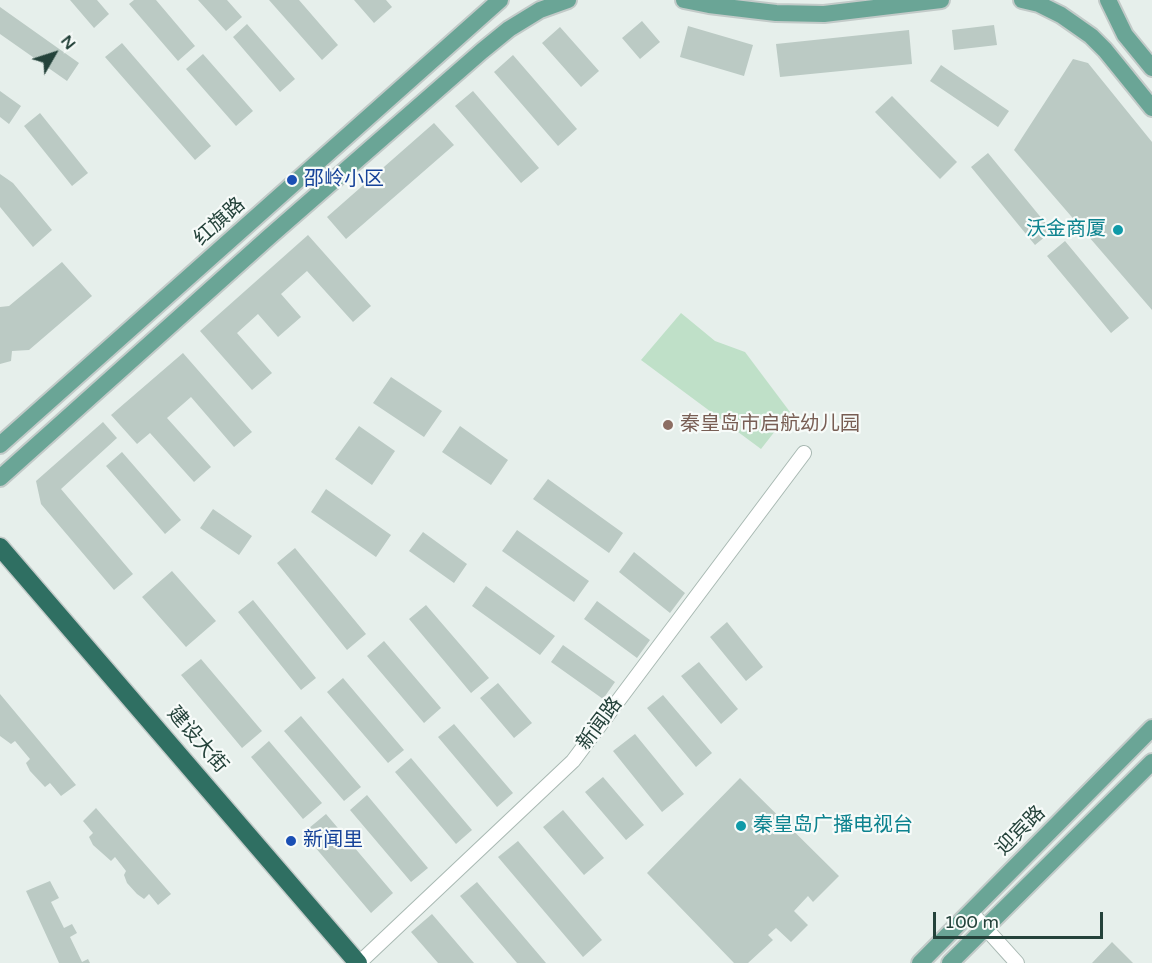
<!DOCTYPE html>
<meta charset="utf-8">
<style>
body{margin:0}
#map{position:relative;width:1152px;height:963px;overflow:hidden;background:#e6efeb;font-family:"Varela Round",sans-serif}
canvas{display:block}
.north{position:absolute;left:24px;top:24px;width:60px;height:60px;-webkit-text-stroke:4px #f7fbf9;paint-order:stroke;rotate:51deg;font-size:16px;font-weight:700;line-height:24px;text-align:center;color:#24423a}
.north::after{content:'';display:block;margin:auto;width:21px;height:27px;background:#24423a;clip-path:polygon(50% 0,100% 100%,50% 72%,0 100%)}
.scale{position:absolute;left:933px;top:912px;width:170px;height:27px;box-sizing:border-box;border:3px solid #24423a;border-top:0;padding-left:8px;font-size:18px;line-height:21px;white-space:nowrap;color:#24423a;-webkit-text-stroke:4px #f7fbf9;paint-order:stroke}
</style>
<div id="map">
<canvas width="1152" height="963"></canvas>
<div class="north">N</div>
<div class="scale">100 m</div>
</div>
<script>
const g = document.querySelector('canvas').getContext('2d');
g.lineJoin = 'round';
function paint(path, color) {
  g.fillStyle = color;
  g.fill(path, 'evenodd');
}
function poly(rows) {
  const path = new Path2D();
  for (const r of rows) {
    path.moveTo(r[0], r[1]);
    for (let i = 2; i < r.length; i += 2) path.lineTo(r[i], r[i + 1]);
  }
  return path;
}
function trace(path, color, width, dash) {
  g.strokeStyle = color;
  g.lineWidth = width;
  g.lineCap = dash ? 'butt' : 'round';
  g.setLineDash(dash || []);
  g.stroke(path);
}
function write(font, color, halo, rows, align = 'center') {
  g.font = font + ' "Varela Round","Noto Sans SC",sans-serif';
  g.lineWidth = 4.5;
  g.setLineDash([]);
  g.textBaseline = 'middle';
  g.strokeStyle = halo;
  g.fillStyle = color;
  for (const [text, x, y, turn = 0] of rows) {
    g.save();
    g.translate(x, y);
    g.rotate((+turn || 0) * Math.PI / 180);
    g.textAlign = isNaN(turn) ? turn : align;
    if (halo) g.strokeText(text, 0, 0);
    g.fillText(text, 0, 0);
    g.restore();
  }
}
paint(poly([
 [681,313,715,341,745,352,790,412,761,449,641,360]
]), '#bfe0c8');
paint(poly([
 [70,0,97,0,109,14,94,28],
 [134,0,156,0,195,46,178,61,129,4],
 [198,0,227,0,242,17,226,31],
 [269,0,299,0,338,45,322,60],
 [354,0,386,0,392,7,374,23],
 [0,7,79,63,67,81,0,34],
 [642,21,660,42,640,59,622,38],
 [247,24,295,79,280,92,233,37],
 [994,25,997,45,954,50,952,30],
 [688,26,753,45,744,76,680,57],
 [560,27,599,71,581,87,542,43],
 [909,30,912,64,780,77,776,44],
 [122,43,211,146,195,160,105,57],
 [203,54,253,111,236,126,186,69],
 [513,55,577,129,558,146,494,72],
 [1073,59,1088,63,1152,142,1152,310,1014,150],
 [941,65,1009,111,998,127,930,81],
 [0,91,21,106,9,124,0,117],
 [473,91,539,168,521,183,455,106],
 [892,96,957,162,940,179,875,112],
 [40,113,88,173,72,186,24,126],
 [434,123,454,145,346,239,327,217],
 [988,153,1052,231,1035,245,971,167],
 [0,174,13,183,52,230,33,247,0,207],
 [308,235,371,306,353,322,307,271,281,294,301,317,278,337,258,314,237,333,272,373,252,390,200,331],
 [1065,241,1129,318,1111,333,1047,256],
 [62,262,92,296,29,350,12,351,11,361,0,364,0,307,9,306],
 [183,353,252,432,234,447,191,397,167,418,211,467,194,482,150,433,137,444,111,415],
 [391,377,442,411,424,437,373,403],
 [103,422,117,438,61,489,133,574,114,590,41,504,36,481],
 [359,426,395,451,372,485,335,459],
 [460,426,508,460,491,485,442,452],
 [122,452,181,520,165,534,106,466],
 [548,479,623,533,609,553,533,499],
 [326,489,391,535,376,557,311,512],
 [213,509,252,536,239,555,200,528],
 [517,530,589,581,574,602,502,551],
 [423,532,467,564,454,583,409,551],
 [295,548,366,634,347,650,277,563],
 [634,552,685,593,670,613,619,572],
 [172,571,216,621,186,647,142,597],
 [486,586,555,636,540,655,472,606],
 [253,600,316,678,301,690,238,612],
 [597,601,650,640,637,658,584,619],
 [426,605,489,678,471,693,409,619],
 [727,622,763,667,746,681,710,637],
 [384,641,441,708,424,723,367,656],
 [563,645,615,682,603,699,551,662],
 [201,659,262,731,242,748,181,675],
 [699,662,738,709,721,724,681,676],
 [343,678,404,750,388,763,327,692],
 [498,683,532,723,514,738,480,698],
 [0,694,76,785,61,796,50,783,45,787,30,771,26,763,30,759,15,741,11,744,0,736],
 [663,695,712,753,696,767,647,708],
 [301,716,361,787,344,801,284,731],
 [454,724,513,793,497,807,438,737],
 [635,734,684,794,662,812,613,751],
 [269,741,322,803,303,819,251,757],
 [411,758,472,830,456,844,395,772],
 [603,777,644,825,626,840,585,792],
 [740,778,839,876,813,902,808,896,794,911,808,925,791,942,776,928,768,935,773,940,748,963,734,963,647,873],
 [367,795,428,868,411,882,350,810],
 [96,808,171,894,158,905,149,894,144,899,137,894,127,883,124,875,126,871,115,857,111,861,93,845,89,837,93,833,83,821],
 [563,810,604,858,584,875,543,827],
 [326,814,393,893,371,913,303,833],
 [518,841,602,940,583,957,498,857],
 [50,881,59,898,51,902,64,928,72,924,77,933,70,937,82,962,88,959,90,963,59,963,26,891],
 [477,882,546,963,517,963,460,896],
 [432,914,474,963,438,963,411,932],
 [1112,942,1133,963,1092,963]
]), '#bbcac4');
const minor = poly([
 [971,912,1017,963],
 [359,963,573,761,804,453]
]);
const major = poly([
 [684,0,709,5,776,13,824,14,941,0],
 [1022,0,1039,4,1061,15,1091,36,1105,50,1152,108],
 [1108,0,1125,35,1152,68],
 [0,445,500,0],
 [0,478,269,237,482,51,509,29,540,10,568,0],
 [920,963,1152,728],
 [950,963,1152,762]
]);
const highway = poly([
 [0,547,358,963]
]);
trace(minor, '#a8b8b2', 16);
trace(major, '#c2cac8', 20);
trace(highway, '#c2cac8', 21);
trace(minor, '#fff', 14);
trace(major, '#6aa596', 16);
trace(highway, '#2f6f62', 18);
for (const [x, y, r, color] of [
 [292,180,6,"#1a4fb4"],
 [1118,230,6,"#0f9aa8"],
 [668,425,6,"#8d6e63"],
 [741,826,6,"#0f9aa8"],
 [291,841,6,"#1a4fb4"]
]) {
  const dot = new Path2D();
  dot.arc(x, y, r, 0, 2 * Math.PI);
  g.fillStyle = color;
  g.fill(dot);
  trace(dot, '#f7fbf9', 2);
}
write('20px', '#164399', '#f7fbf9', [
 ["邵岭小区",304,180],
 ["新闻里",303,841]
], 'left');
write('20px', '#24423a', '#f7fbf9', [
 ["红旗路",220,222,-42],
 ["新闻路",600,724,-53],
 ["建设大街",197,740,49],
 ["迎宾路",1021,831,-45]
]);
write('20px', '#0d838f', '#f7fbf9', [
 ["沃金商厦",1106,230],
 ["秦皇岛广播电视台",753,826,"left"]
], 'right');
write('20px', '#785e54', '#f7fbf9', [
 ["秦皇岛市启航幼儿园",680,425]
], 'left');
</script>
